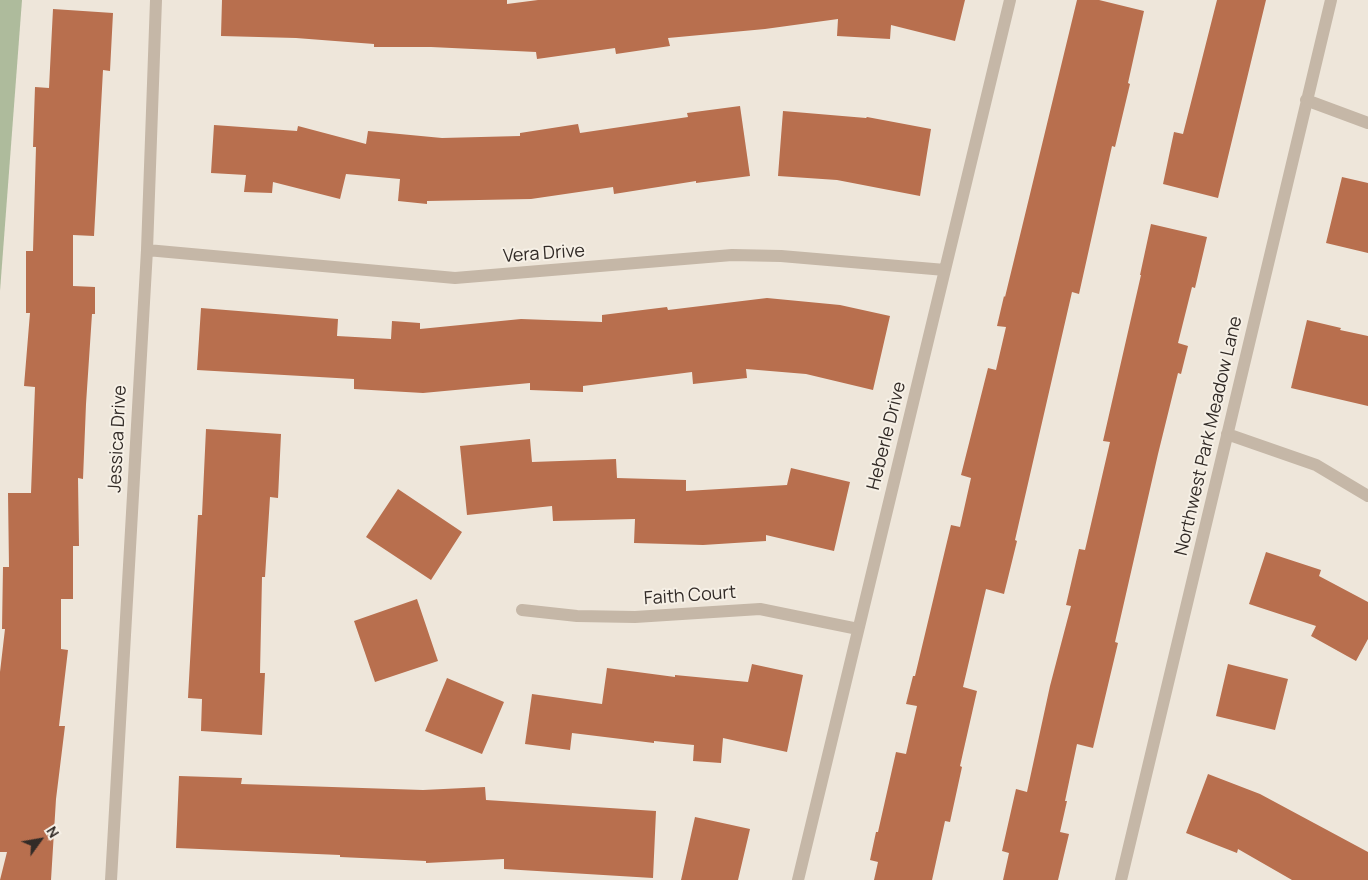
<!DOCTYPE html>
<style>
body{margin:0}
#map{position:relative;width:1368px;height:880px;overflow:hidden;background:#eee6da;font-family:Manrope,sans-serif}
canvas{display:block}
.north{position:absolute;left:15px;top:815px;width:50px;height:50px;-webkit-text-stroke:4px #f6f0e6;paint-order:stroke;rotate:58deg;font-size:14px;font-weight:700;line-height:20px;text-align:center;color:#322b27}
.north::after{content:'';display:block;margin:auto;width:18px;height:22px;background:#322b27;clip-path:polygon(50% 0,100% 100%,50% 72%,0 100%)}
</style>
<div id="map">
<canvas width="1368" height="880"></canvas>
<div class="north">N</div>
</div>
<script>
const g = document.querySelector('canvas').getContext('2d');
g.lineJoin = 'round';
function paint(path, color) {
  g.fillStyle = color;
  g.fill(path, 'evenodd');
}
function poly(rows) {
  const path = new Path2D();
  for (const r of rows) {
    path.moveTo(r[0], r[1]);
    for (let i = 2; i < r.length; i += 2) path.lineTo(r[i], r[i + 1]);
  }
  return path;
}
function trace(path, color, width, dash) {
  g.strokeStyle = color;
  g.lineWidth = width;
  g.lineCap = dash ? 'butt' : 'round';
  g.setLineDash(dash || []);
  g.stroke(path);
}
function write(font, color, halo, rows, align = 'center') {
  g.font = font + ' Manrope,sans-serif';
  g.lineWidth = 4;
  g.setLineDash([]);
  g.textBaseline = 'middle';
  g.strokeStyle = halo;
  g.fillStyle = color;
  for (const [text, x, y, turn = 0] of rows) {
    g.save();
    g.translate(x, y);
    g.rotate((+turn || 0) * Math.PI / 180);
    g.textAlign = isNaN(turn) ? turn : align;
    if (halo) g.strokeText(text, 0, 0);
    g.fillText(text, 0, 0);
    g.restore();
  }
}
paint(poly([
 [0,0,22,0,0,291]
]), '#aebb9c');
paint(poly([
 [222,0,507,0,507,4,538,0,965,0,955,41,891,25,890,39,837,36,838,19,765,29,668,38,670,46,616,54,615,48,537,59,536,52,431,47,374,47,374,44,296,38,221,36],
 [1077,0,1099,0,1144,11,1128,83,1130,84,1115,147,1112,146,1079,294,1072,292,1015,540,1017,541,1004,594,986,589,963,687,977,691,960,766,962,767,950,822,945,821,932,880,874,880,878,862,870,860,876,832,878,832,896,752,906,754,917,706,906,704,913,676,915,676,951,525,960,527,971,478,961,475,988,368,996,370,1006,327,997,326,1004,296,1005,297,1023,223],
 [1217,0,1266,0,1218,198,1163,184,1174,132,1183,134],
 [53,9,113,13,110,71,103,70,94,236,73,235,73,286,95,287,95,314,92,314,86,404,83,479,78,478,79,546,73,546,73,599,61,599,61,649,68,650,59,726,65,726,56,799,51,880,0,880,7,852,0,852,0,672,5,629,2,629,3,567,9,567,8,493,31,493,35,387,24,386,30,313,26,313,26,251,33,251,36,147,33,147,35,87,49,88],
 [740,106,750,176,696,183,696,181,614,194,613,187,531,199,427,201,427,204,398,201,400,179,346,174,340,199,273,182,272,193,244,192,246,175,211,173,214,125,297,131,298,126,366,144,368,131,442,138,520,136,520,133,578,124,580,133,688,117,687,113],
 [783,111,866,118,867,117,931,129,920,196,837,180,778,176],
 [1342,177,1368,183,1368,253,1326,243],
 [1151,224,1207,237,1195,288,1192,287,1178,343,1188,346,1181,374,1178,373,1158,454,1115,642,1118,643,1093,748,1077,744,1065,801,1067,801,1060,832,1069,834,1058,880,1003,880,1009,853,1002,851,1016,789,1027,792,1050,686,1071,606,1066,605,1079,549,1085,550,1110,442,1103,441,1141,275,1140,275],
 [767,298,840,305,890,316,873,390,806,374,746,369,747,378,693,384,692,372,583,386,583,392,530,390,530,383,423,393,354,389,354,379,197,370,201,308,338,319,337,336,391,339,392,321,420,323,420,329,521,319,602,322,602,315,667,307,668,310],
 [1307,320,1341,328,1340,330,1368,336,1368,406,1291,388],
 [206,429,281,434,278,498,270,497,265,577,262,577,260,673,265,673,262,735,201,731,202,699,188,698,198,515,202,515],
 [530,439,532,462,616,459,617,478,686,480,686,491,787,485,791,468,850,482,834,551,766,535,766,541,703,545,634,543,635,519,553,521,552,506,467,515,460,446],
 [398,489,462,532,431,580,366,537],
 [1266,552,1321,570,1319,576,1368,602,1368,639,1356,661,1311,636,1316,626,1249,604],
 [417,599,438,661,375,682,354,621],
 [752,664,803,675,787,752,723,738,721,763,693,761,694,745,654,741,654,743,572,733,570,750,525,744,532,694,602,704,607,668,675,677,675,675,748,682],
 [1228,664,1288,679,1275,730,1216,716],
 [447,678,504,702,482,754,425,731],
 [1208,774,1260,794,1368,852,1368,880,1292,880,1238,849,1237,853,1186,833],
 [179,776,242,778,241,784,423,790,485,787,486,800,656,811,653,878,504,869,504,859,426,863,426,861,340,857,340,855,176,848],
 [695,817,750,829,738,880,681,880]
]), '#b86f4e');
trace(poly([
 [1306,100,1368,123],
 [147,250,455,278,732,255,781,256,945,270],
 [1227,434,1316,465,1368,496],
 [522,610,577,616,635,617,760,609,858,629],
 [111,880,147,250,156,0],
 [798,880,1010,0],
 [1121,880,1331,0]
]), '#c5b7a7', 12);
write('18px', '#322b27', '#f6f0e6', [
 ["Vera Drive",544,254,-4],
 ["Heberle Drive",887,436,-76],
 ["Northwest Park Meadow Lane",1209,436,-77],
 ["Jessica Drive",118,439,-87],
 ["Faith Court",690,596,-4]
]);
</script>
